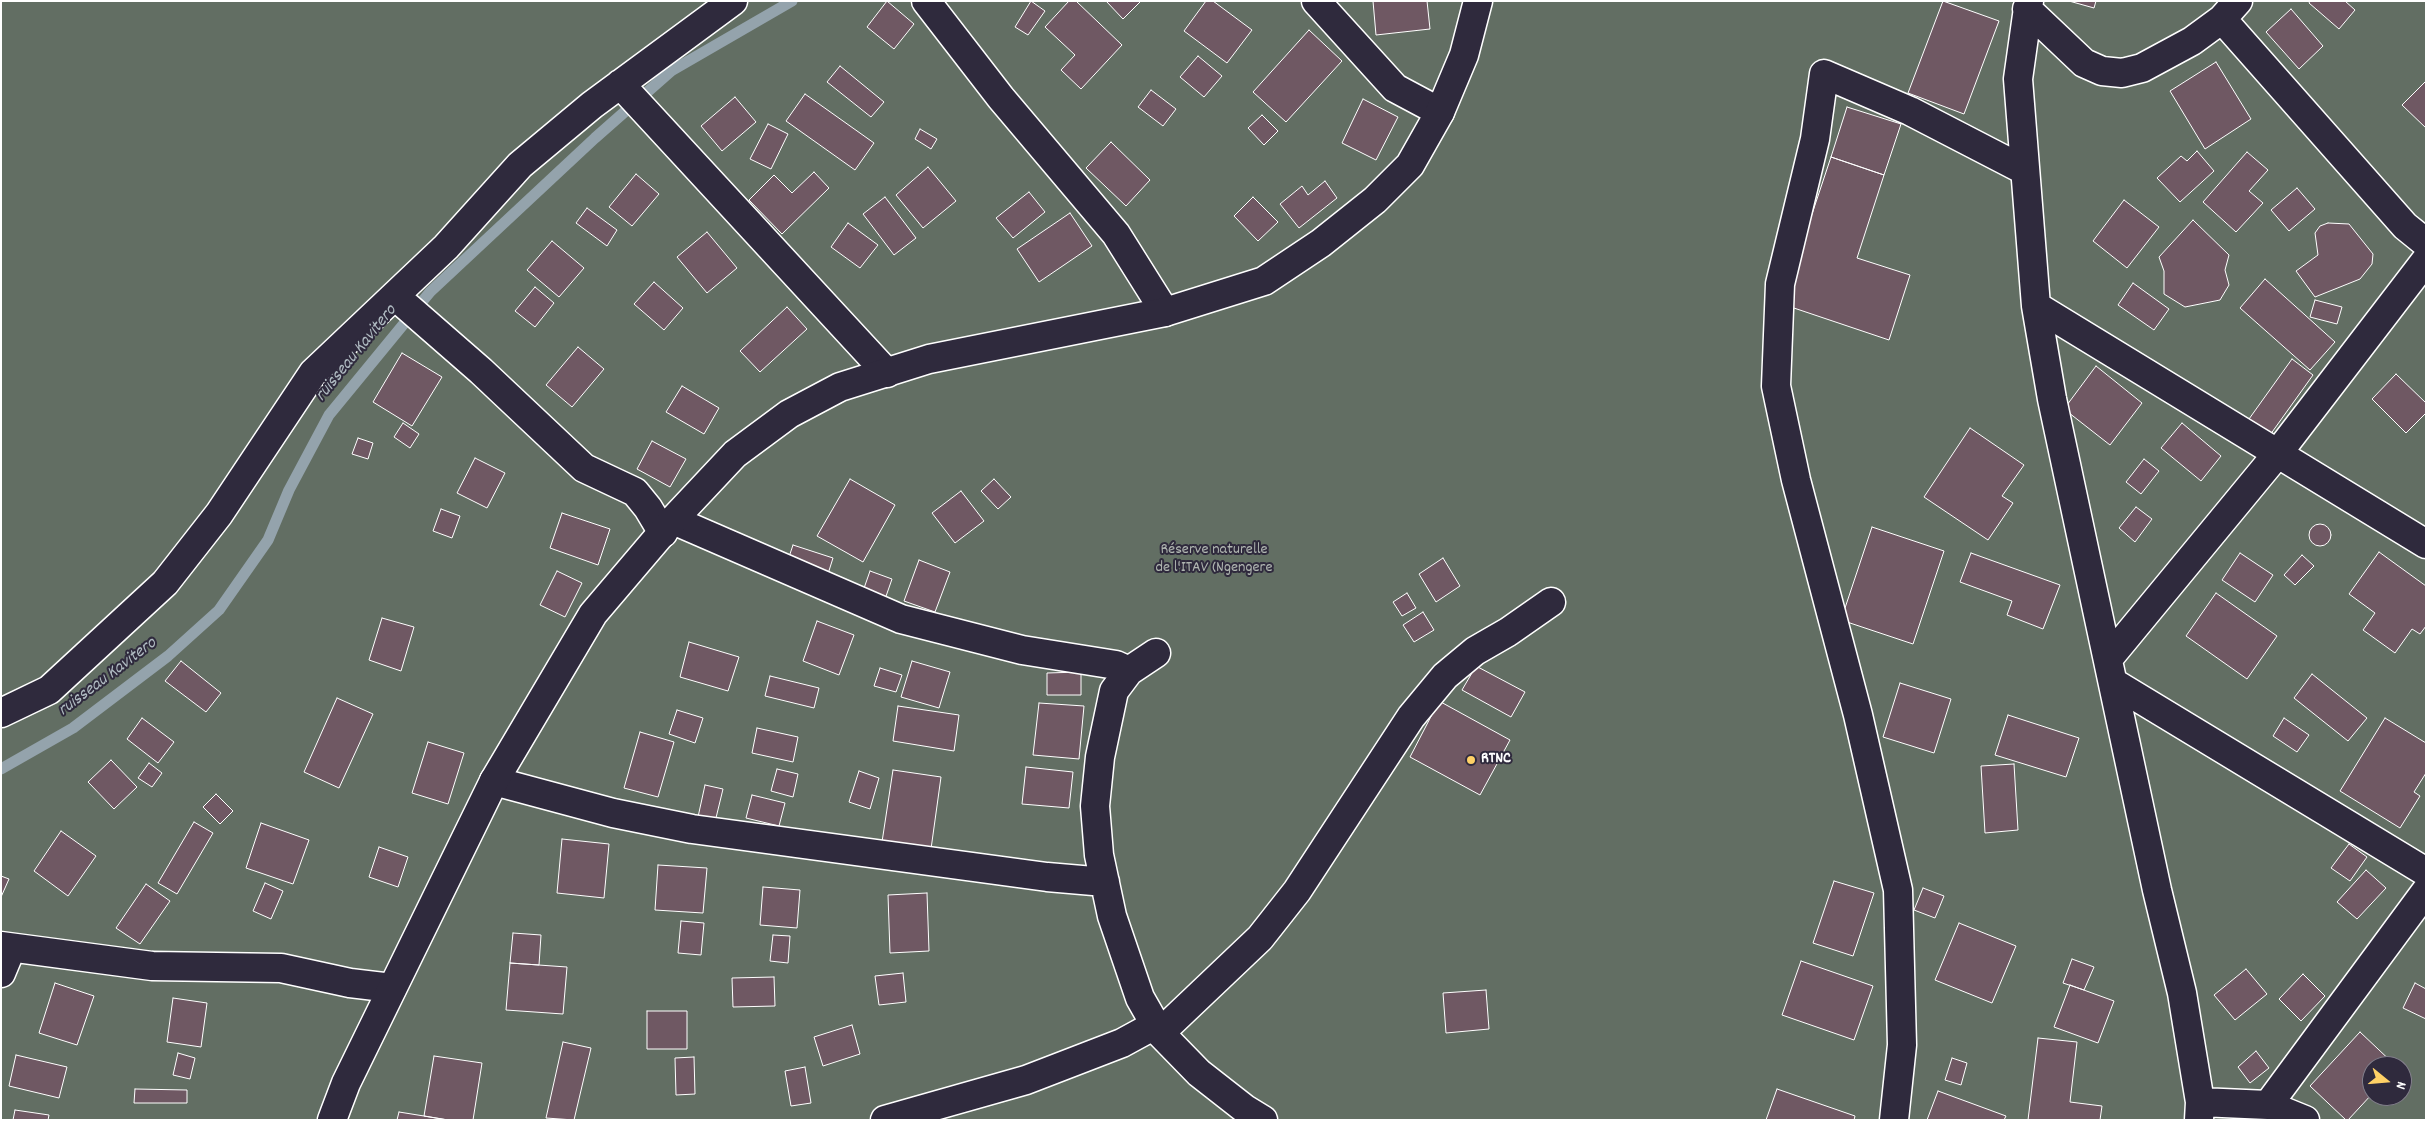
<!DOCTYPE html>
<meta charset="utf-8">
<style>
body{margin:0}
#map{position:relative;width:2427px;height:1121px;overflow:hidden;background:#3c3345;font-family:Dekko,sans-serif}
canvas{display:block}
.frame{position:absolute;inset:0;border:2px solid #fff;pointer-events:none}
.north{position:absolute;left:2362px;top:1056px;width:50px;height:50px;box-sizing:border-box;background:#2f2a3d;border:1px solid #827f8b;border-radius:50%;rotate:107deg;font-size:14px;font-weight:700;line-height:20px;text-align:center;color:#fff}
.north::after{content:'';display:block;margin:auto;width:18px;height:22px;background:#ffd166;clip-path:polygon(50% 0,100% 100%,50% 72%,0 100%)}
</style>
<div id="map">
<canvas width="2427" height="1121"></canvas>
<div class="frame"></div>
<div class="north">N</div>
</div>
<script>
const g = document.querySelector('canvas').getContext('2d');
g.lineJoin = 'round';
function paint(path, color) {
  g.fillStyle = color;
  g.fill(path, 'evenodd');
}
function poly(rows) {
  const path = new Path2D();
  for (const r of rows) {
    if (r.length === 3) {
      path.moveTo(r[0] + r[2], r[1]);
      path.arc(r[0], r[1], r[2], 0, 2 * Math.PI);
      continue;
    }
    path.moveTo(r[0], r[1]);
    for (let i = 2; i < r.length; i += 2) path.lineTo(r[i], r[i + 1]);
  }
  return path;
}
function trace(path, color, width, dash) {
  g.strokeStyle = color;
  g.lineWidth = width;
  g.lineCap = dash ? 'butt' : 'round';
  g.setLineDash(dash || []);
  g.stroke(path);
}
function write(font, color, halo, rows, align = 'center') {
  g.font = font + ' Dekko,sans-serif';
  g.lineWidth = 4;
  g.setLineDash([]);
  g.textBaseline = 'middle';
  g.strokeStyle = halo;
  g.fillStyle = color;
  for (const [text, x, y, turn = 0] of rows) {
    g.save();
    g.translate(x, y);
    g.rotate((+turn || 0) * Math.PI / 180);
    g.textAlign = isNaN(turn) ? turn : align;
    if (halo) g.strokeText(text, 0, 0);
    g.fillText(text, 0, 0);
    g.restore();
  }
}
paint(poly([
 [1,1,2426,1,2426,1120,1,1120],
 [2372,1066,2402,1066,2402,1096,2372,1096]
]), '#626e63');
trace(poly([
 [1,769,73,728,168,656,219,610,268,540,289,490,329,415,430,292,595,138,671,71,792,1]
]), '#94a3ac', 11);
const building = poly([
 [887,1,914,24,894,49,867,27,887,1],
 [1031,1,1045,11,1028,35,1015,27,1031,1],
 [1069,1,1076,1,1122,45,1081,89,1061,70,1075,55,1045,27,1069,1],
 [1106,1,1141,1,1123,19,1106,1],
 [1206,1,1213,1,1252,30,1227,63,1184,31,1206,1],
 [1373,1,1427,1,1430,29,1376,35,1373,1],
 [1943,1,1999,21,1964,114,1908,93,1943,1],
 [2069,1,2096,1,2094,8,2069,1],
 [2310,1,2345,1,2355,10,2339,29,2309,3,2310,1],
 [2291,9,2323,46,2299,69,2266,32,2291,9],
 [1309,30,1342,61,1286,122,1253,92,1309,30],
 [1198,56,1222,76,1204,97,1180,77,1198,56],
 [2216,62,2251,119,2205,149,2170,91,2216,62],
 [840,66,884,102,871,117,827,82,840,66],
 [2426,81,2426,128,2402,105,2426,81],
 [1151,90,1176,109,1163,126,1138,107,1151,90],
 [805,94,874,143,855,170,786,121,805,94],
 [735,97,756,122,722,151,701,126,735,97],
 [1363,99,1398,117,1376,160,1342,143,1363,99],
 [1847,107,1901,124,1884,175,1831,157,1847,107],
 [1262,115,1278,131,1264,145,1248,128,1262,115],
 [768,124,788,134,771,169,750,159,768,124],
 [920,129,937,139,931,149,915,139,920,129],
 [1111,142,1150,180,1126,206,1086,168,1111,142],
 [2197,151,2214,171,2180,202,2157,178,2181,156,2187,161,2197,151],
 [2247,152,2268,170,2249,191,2263,203,2236,232,2203,202,2247,152],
 [1831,157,1884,175,1857,258,1910,275,1889,340,1782,304,1831,157],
 [928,167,956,201,923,228,896,195,928,167],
 [814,172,829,188,782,234,749,200,774,175,792,193,814,172],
 [636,174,659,194,632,226,609,207,636,174],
 [1325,181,1337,198,1299,228,1280,204,1302,186,1308,195,1325,181],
 [2297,188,2315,209,2289,231,2271,210,2297,188],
 [1029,192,1045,212,1013,238,996,218,1029,192],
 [885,197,916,238,894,255,863,214,885,197],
 [1253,197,1278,222,1258,241,1234,216,1253,197],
 [2124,200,2159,227,2127,268,2093,241,2124,200],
 [587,208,617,230,607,246,576,223,587,208],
 [1070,213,1092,246,1039,282,1017,249,1070,213],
 [2193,220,2229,255,2225,270,2229,285,2220,300,2185,307,2164,294,2164,271,2159,257,2193,220],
 [848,223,878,245,860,268,831,247,848,223],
 [2328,223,2349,224,2373,254,2372,264,2360,279,2315,297,2296,271,2318,255,2315,233,2320,226,2328,223],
 [707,232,737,268,707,293,677,257,707,232],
 [552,241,584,268,559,297,527,270,552,241],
 [2265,279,2335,342,2310,370,2240,308,2265,279],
 [654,282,683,308,664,330,634,304,654,282],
 [2133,283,2169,309,2154,330,2118,305,2133,283],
 [535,287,554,303,535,327,515,311,535,287],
 [2315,300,2342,307,2337,324,2310,317,2315,300],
 [787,307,807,329,760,372,740,351,787,307],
 [578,347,604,369,572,407,546,385,578,347],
 [402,353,442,377,412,426,373,402,402,353],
 [2292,359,2313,375,2270,435,2249,419,2292,359],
 [2096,366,2142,403,2110,445,2064,409,2096,366],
 [2396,374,2426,403,2426,413,2406,433,2372,399,2396,374],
 [682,386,719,408,704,434,666,412,682,386],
 [403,423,419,434,410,448,394,437,403,423],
 [2182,423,2221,456,2201,481,2161,448,2182,423],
 [1970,428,2024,465,2002,496,2013,503,1988,540,1924,497,1970,428],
 [358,438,373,443,368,459,352,454,358,438],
 [652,441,686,459,670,487,637,469,652,441],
 [475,458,505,473,487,508,457,493,475,458],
 [2144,459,2159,471,2141,494,2126,482,2144,459],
 [850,479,895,505,863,562,817,536,850,479],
 [994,479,1011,497,998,509,981,491,994,479],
 [961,491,984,521,955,543,932,513,961,491],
 [2136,507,2152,519,2135,542,2119,528,2136,507],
 [441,509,460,516,452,538,433,531,441,509],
 [562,513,610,529,598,565,550,548,562,513],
 [2320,535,11],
 [1872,527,1944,551,1913,644,1841,620,1872,527],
 [793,545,833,558,827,577,787,563,793,545],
 [2379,552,2426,586,2426,626,2420,634,2412,629,2395,653,2363,630,2375,613,2349,594,2379,552],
 [1971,553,2060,585,2043,629,2007,615,2012,601,1960,582,1971,553],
 [2240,553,2273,575,2255,602,2222,580,2240,553],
 [2302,555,2314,566,2295,585,2284,575,2302,555],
 [1443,558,1460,586,1436,602,1419,574,1443,558],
 [919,560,950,572,935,612,904,601,919,560],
 [557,571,582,583,565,617,540,605,557,571],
 [870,571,892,579,884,602,862,594,870,571],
 [1407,593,1416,608,1402,616,1393,602,1407,593],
 [2216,593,2277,636,2247,679,2186,636,2216,593],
 [1423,612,1434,630,1414,642,1403,625,1423,612],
 [382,618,414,627,401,671,369,660,382,618],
 [817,621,854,635,839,675,803,661,817,621],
 [689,642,739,657,728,691,680,677,689,642],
 [181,661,221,693,206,712,165,681,181,661],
 [912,661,950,672,939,708,901,697,912,661],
 [1476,666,1525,692,1511,717,1462,690,1476,666],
 [880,668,902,675,896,692,874,686,880,668],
 [1081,672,1081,695,1047,695,1047,673,1081,672],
 [2312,674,2367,718,2348,741,2294,698,2312,674],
 [770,676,819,688,814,708,765,696,770,676],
 [1900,683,1951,699,1934,753,1883,737,1900,683],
 [337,698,373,714,339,788,304,772,337,698],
 [1439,701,1510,740,1480,795,1410,757,1439,701],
 [1039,703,1084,706,1079,759,1033,755,1039,703],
 [898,706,959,715,954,751,893,741,898,706],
 [677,710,703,718,695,743,669,734,677,710],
 [2008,715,2079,738,2066,777,1995,755,2008,715],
 [142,718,174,742,158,763,127,739,142,718],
 [2284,718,2309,735,2297,752,2273,736,2284,718],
 [2385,718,2426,743,2426,773,2414,792,2420,796,2400,828,2340,791,2385,718],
 [757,728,798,737,793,762,752,753,757,728],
 [640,732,674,742,658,797,624,788,640,732],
 [428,742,464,753,448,804,412,793,428,742],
 [111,760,137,787,114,809,88,782,111,760],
 [149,763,162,773,152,787,138,778,149,763],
 [2014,764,2018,830,1985,833,1981,766,2014,764],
 [1026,767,1073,772,1069,808,1022,804,1026,767],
 [777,769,798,774,793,797,771,791,777,769],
 [893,770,941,777,931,849,882,842,893,770],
 [859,771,879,778,870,809,849,802,859,771],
 [705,785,723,789,715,822,698,817,705,785],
 [216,794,233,811,220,824,203,807,216,794],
 [752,795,785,803,779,826,746,818,752,795],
 [194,822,213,833,177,894,158,883,194,822],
 [261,823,309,840,293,884,246,868,261,823],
 [61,831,96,856,68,896,34,871,61,831],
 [562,839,609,844,604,898,557,893,562,839],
 [2349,844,2367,857,2350,881,2331,868,2349,844],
 [379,847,408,857,398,887,369,877,379,847],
 [658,865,707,868,703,913,655,910,658,865],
 [2366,870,2386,888,2357,919,2337,902,2366,870],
 [1,876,9,879,1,897,1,876],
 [1834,881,1874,893,1853,956,1813,943,1834,881],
 [265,883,283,891,271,919,253,911,265,883],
 [146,884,170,901,140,944,116,928,146,884],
 [763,887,800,890,797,928,760,925,763,887],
 [1923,888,1944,896,1935,918,1914,910,1923,888],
 [927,893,929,951,890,953,888,895,927,893],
 [681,921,704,923,701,955,678,953,681,921],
 [1959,923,2016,946,1992,1003,1935,980,1959,923],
 [513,933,541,935,539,965,510,963,513,933],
 [773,935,790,936,788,963,770,961,773,935],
 [2072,959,2094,967,2084,990,2063,983,2072,959],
 [1801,961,1873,986,1854,1040,1782,1015,1801,961],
 [510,963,567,967,563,1014,506,1010,510,963],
 [2246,969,2267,994,2235,1020,2214,995,2246,969],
 [903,973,906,1002,879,1005,875,976,903,973],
 [2303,974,2325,996,2301,1021,2279,999,2303,974],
 [774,977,775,1006,733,1007,732,978,774,977],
 [55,983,94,996,77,1045,39,1033,55,983],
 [2415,983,2426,989,2426,1019,2403,1008,2415,983],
 [2070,985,2114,1001,2098,1043,2054,1027,2070,985],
 [1486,990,1489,1029,1446,1033,1443,993,1486,990],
 [173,998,207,1003,201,1047,167,1042,173,998],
 [647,1011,687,1011,687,1049,647,1049,647,1011],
 [852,1025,860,1054,823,1066,814,1037,852,1025],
 [2360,1032,2396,1066,2372,1066,2372,1094,2348,1120,2346,1120,2310,1086,2360,1032],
 [2038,1038,2077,1042,2070,1102,2102,1106,2100,1120,2028,1120,2038,1038],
 [563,1042,591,1048,574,1120,546,1118,563,1042],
 [2256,1051,2269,1068,2250,1083,2238,1067,2256,1051],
 [178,1053,195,1058,190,1079,173,1075,178,1053],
 [16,1055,67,1067,59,1098,9,1086,16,1055],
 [434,1056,482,1063,473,1120,448,1120,424,1116,434,1056],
 [694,1057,695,1094,676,1095,675,1058,694,1057],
 [1952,1058,1967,1063,1961,1085,1945,1080,1952,1058],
 [805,1067,811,1103,791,1106,785,1071,805,1067],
 [135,1089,187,1090,187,1103,134,1103,135,1089],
 [1777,1089,1855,1116,1854,1120,1766,1120,1777,1089],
 [1938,1091,2006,1116,2004,1120,1927,1120,1938,1091],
 [15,1110,49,1115,48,1120,13,1120,15,1110],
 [399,1112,424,1116,448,1120,397,1120,399,1112]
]);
paint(building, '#6f5863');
trace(building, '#fff', 1);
const street = poly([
 [926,1,1001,98,1116,234,1165,312],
 [1316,1,1395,88,1440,112],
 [2029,1,2018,79,2036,306,2052,399,2157,890,2182,993,2200,1102,2199,1120],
 [2027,9,2084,63,2102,71,2122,73,2142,68,2192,41,2222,19,2238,1],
 [2222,19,2405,226,2426,243],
 [620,84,887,373],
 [395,296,481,371,584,468,635,492,648,508,663,533],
 [2036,306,2426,544],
 [673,520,901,619,1022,650,1116,665,1129,671],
 [1156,653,1129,671,1114,691,1100,757,1095,806,1099,855,1112,916,1140,998,1160,1033,1199,1073,1245,1109,1263,1120],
 [2108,659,2278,453,2426,260],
 [2114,683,2426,872],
 [1,713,49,690,165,583,219,514,313,373,446,247,520,165,592,105,733,1],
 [494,781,613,813,692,829,1047,877,1105,882],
 [1,946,152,966,281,968,350,983,392,988],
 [1,973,11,949],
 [1160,1033,1260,938,1297,891,1411,717,1445,676,1475,651,1508,632,1551,602],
 [2200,1102,2268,1105,2305,1120],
 [2268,1105,2426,891],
 [885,1120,1026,1080,1122,1043,1155,1025],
 [1894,1120,1902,1045,1898,890,1858,715,1796,480,1776,386,1780,284,1815,139,1824,74,1910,111,2024,170]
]);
const secondary = poly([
 [332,1120,346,1083,494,781,593,614,673,520,735,454,789,414,840,387,929,359,1165,312,1264,281,1321,243,1375,200,1410,165,1440,112,1464,55,1478,1]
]);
trace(street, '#fff', 31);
trace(secondary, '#fff', 31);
trace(street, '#2f2a3d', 28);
trace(secondary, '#2f2a3d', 28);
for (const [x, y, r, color] of [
 [1471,760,5,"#ffd166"]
]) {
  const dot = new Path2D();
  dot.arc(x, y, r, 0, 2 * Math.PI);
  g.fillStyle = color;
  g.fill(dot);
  trace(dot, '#2f2a3d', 2);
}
write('16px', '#b0b6b1', '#2f2a3d', [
 ["Réserve naturelle",1214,551],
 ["de l'ITAV (Ngengere",1214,569]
]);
write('bold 16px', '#fff', '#2f2a3d', [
 ["RTNC",1481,760]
], 'left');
write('italic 18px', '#afbac1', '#2f2a3d', [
 ["ruisseau Kavitero",357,354,-51],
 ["ruisseau Kavitero",108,678,-37]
]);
</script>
